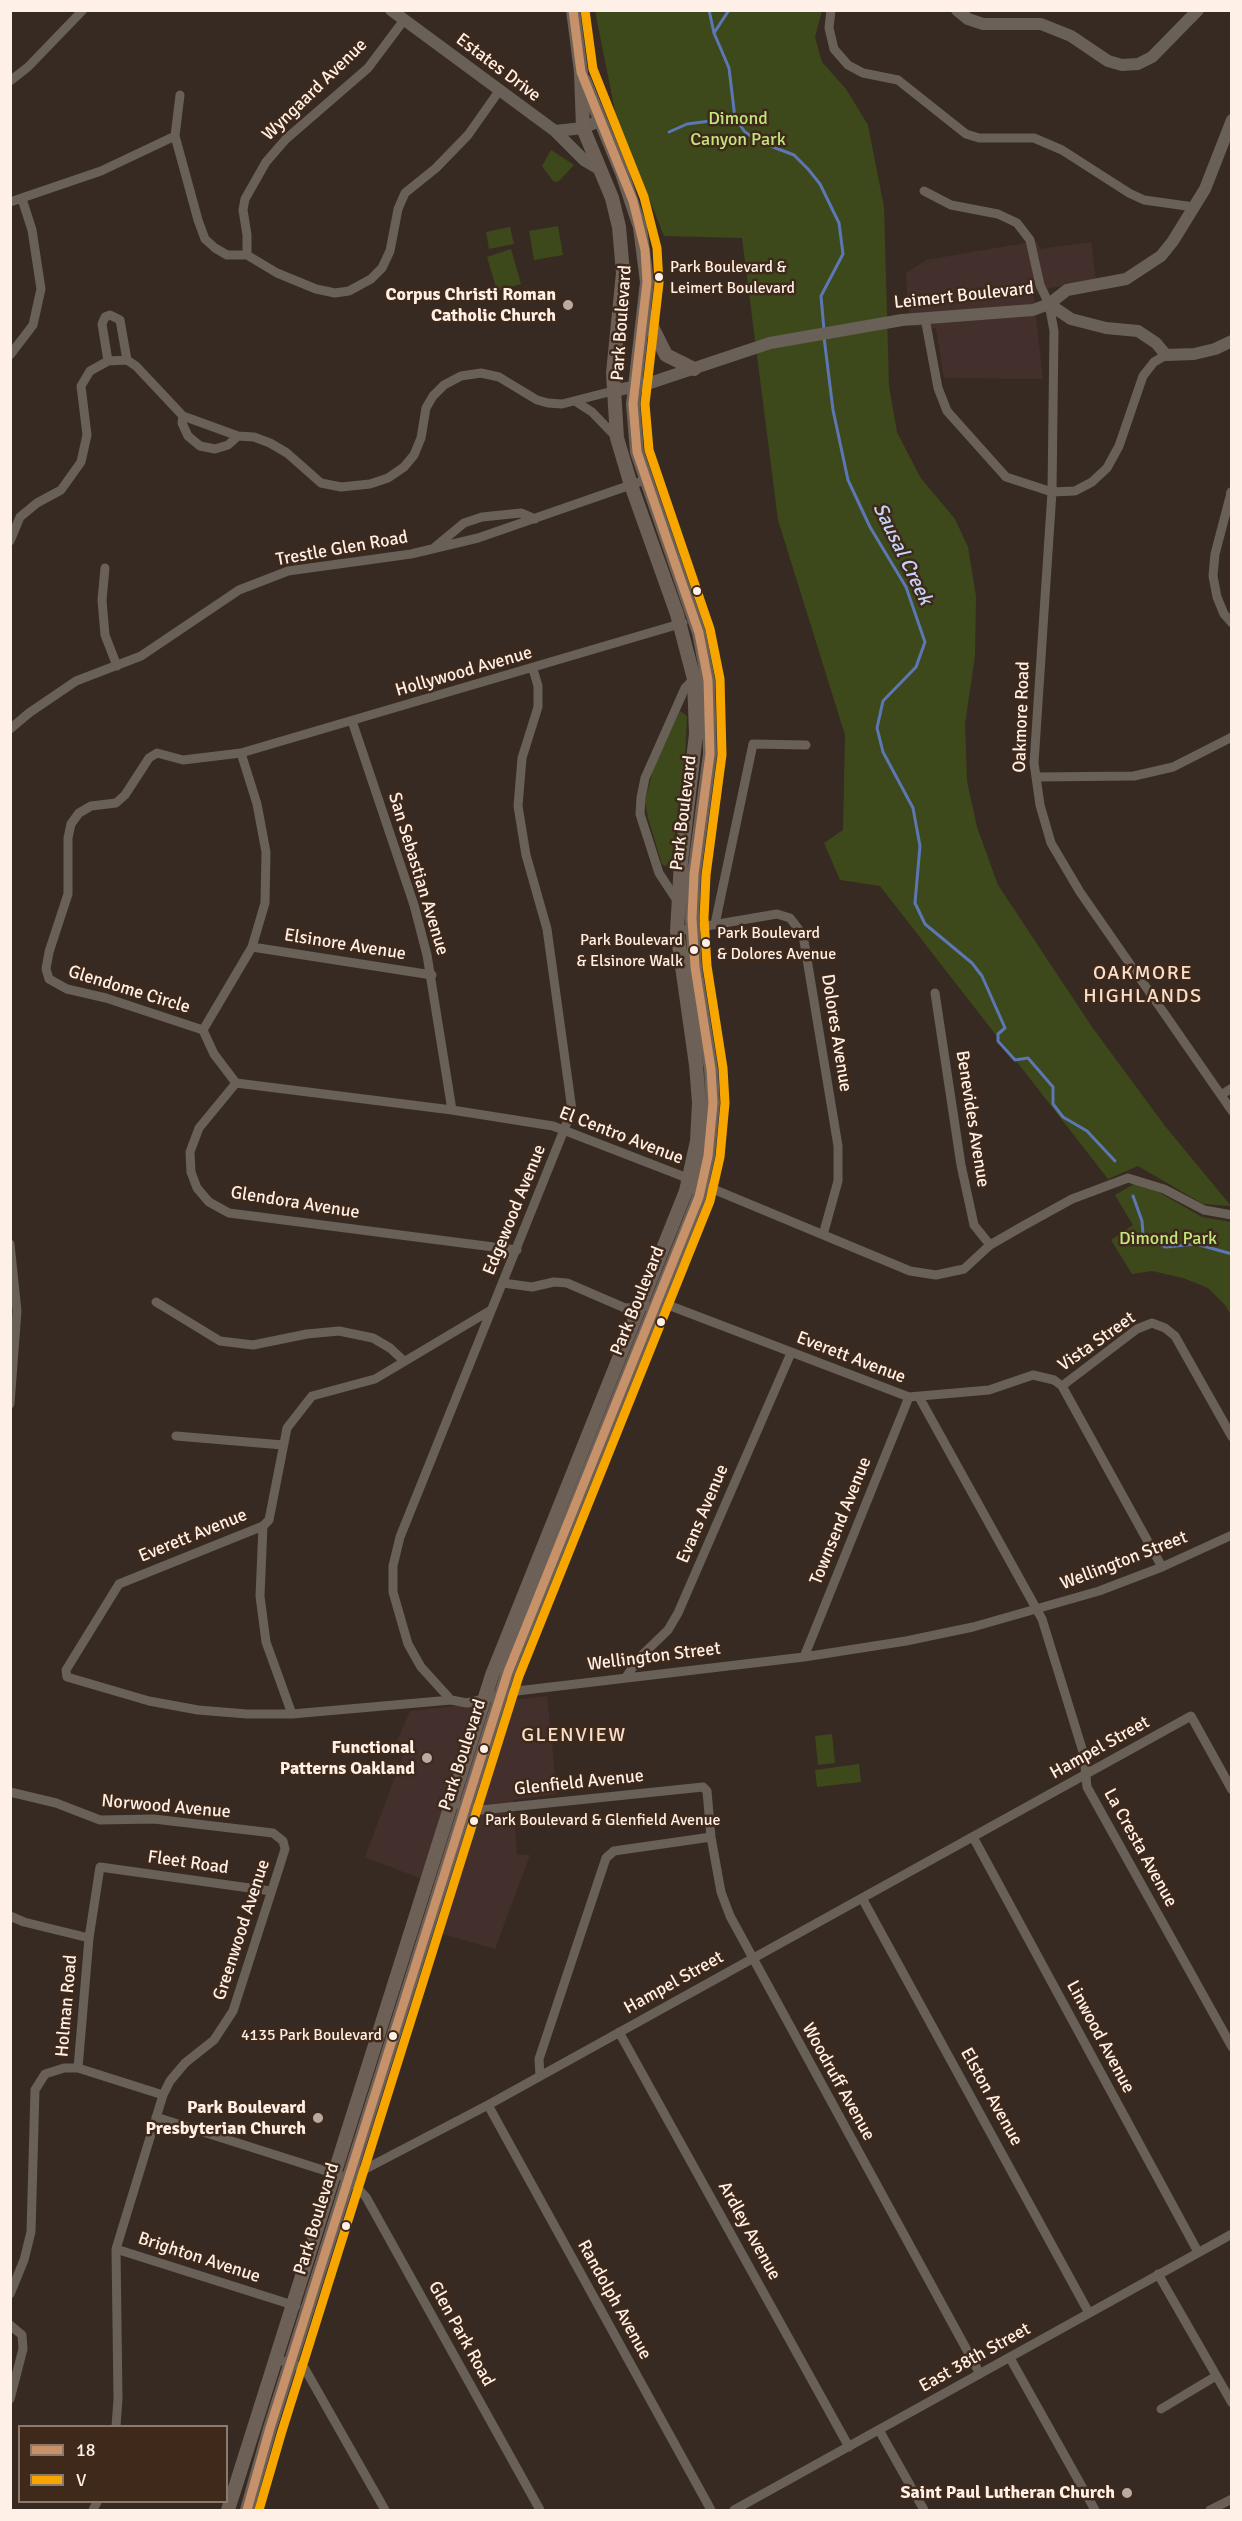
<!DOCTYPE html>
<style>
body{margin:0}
#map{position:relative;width:1242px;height:2521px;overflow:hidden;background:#372a22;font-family:Signika,sans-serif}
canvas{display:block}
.frame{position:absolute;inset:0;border:12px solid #fff0e7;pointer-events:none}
.legend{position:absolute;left:18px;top:2425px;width:210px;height:78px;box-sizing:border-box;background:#3f291a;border:2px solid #8c796c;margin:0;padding:8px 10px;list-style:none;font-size:18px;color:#fff0e7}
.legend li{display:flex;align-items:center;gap:12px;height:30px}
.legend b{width:30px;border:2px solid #8c796c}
</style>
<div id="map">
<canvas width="1242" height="2521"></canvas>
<div class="frame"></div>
<ul class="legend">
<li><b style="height:8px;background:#c7916a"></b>18</li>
<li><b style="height:8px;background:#f7a600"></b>V</li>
</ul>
</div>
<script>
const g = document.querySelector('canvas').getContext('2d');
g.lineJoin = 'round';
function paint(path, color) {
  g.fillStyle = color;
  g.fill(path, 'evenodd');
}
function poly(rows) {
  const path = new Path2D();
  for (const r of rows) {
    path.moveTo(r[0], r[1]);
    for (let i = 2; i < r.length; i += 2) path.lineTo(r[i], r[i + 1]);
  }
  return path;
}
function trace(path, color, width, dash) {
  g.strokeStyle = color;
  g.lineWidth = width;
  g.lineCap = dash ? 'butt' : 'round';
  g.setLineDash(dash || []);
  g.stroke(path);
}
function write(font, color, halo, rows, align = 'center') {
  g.font = font + ' Signika,sans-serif';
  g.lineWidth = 5;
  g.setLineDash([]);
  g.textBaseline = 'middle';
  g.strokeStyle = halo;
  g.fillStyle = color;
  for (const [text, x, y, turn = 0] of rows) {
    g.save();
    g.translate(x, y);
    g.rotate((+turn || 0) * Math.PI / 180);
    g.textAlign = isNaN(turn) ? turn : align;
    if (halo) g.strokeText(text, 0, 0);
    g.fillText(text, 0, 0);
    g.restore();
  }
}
paint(poly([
 [1037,241,1040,249,1091,242,1096,280,1033,291,1043,379,944,378,936,328,914,326,908,309,906,273,926,260],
 [547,1696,557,1794,513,1800,517,1854,530,1855,495,1949,439,1933,450,1890,365,1857,406,1748,396,1743,410,1711]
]), '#43302d');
paint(poly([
 [595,11,822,11,815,37,822,62,846,89,868,125,884,207,889,386,897,432,920,477,955,519,968,547,976,596,975,656,965,724,967,781,977,827,998,885,1092,1027,1165,1126,1231,1206,1203,1204,1138,1166,1108,1179,880,886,840,880,824,843,843,830,845,735,778,520,742,238,664,236,616,116],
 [551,150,574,165,558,182,553,181,542,166],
 [558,226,563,255,534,260,529,231],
 [510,227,514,244,489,249,486,232],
 [511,249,521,284,497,291,487,257],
 [680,711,687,716,685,759,671,863,665,866,662,864,648,818,645,801,653,770],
 [1139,1181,1202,1217,1231,1222,1231,1315,1225,1305,1208,1288,1183,1278,1152,1271,1132,1274,1111,1240,1133,1225,1115,1195],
 [832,1734,835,1763,818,1765,815,1736],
 [859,1764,861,1782,817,1787,815,1770]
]), '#3d491a');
trace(poly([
 [709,10,714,33,729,68,735,118,745,132,760,142,794,155,808,169,820,184,839,223,843,254,821,296,824,330],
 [714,33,729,10],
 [669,132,687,124,734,118],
 [824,337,833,410,848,480,870,527,906,587,925,642,916,667,883,701,877,728,883,752,913,808,920,846,915,903,925,924,972,963,982,976,1005,1028,998,1034,998,1041,1015,1060,1028,1058,1053,1087,1053,1104,1063,1117,1087,1131,1115,1161],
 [1133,1196,1142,1221,1143,1234,1152,1241,1166,1247,1196,1244,1232,1254]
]), '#5c77b3', 3);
trace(poly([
 [831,10,829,28,834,49,848,65,863,73,898,80,966,134,979,138,1034,138,1062,150,1129,193,1144,200,1194,207],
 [10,81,28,67,83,10],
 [175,136,180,95],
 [924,191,951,205,998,214,1017,223,1030,240,1040,285,1049,304,1054,331,1052,492,1034,763,1040,805,1051,843,1080,892,1232,1111],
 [10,202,101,171,175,136,198,220,205,239,215,248,227,255,247,255,277,273,316,289,335,293,349,291,371,279,382,268,390,251,398,209,405,193,436,168,468,135,499,91],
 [247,255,247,235,243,210,245,199,266,162,286,139,368,68,404,20],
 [925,318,938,388,947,411,1006,477,1052,492,1075,491,1092,482,1107,468,1119,446,1143,376,1154,362,1166,355],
 [10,355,33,325,41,289,32,230,22,199],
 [108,361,102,324,105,317,110,315,120,320,127,360],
 [575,401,592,412,617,438],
 [183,416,182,423,188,436,200,446,215,449,228,445,238,436],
 [1230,497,1215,554,1213,576,1217,597,1224,614,1232,623],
 [10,541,20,517,37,503,61,490,81,462,87,435,81,386,90,371,108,361,127,360,136,366,183,416,238,436,254,437,270,443,287,453,321,483,341,487,370,484,388,478,404,467,414,455,421,438,426,408,433,396,444,385,461,376,481,373,499,377,537,400,548,403,562,404,613,391],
 [435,547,464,523,482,517,521,513,535,519],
 [105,568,102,600,105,635,117,666],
 [352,721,414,905,427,955,452,1110],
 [10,729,29,713,76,681,141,656,239,590,288,571,411,554,478,538,645,480],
 [1036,777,1134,776,1173,767,1232,737],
 [678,902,659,873,640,814,641,798,645,778,685,688,694,679],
 [715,924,753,744,806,745],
 [677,931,777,914,790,918,803,935,838,1146,838,1181,823,1235],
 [252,947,432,975],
 [935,993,961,1165,974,1225,990,1245],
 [203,1030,214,1054,236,1083,452,1110,553,1126,677,1174,910,1271,936,1275,964,1269,990,1245,1023,1226,1072,1199,1128,1178,1164,1189,1204,1210,1232,1215],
 [203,1030,106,998,67,989,49,979,46,969,49,952,68,894,68,838,71,824,79,813,91,806,116,803,125,795,149,758,157,753,183,760,241,753,683,623],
 [203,1030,252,947,265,903,266,852,257,804,241,753],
 [236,1083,199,1128,190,1152,191,1172,197,1188,209,1202,229,1213,517,1250],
 [1221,1095,1232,1088],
 [10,1244,17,1311,10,1404],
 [503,1283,532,1287,554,1282,567,1283,625,1308,668,1305,909,1397,989,1390,1033,1375,1054,1380,1062,1386,1162,1567],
 [156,1302,220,1341,253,1345,307,1334,339,1331,373,1338,390,1348,404,1361],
 [491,1310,375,1379,312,1396,287,1428,269,1520,263,1526,119,1584,66,1670,67,1677,149,1701,198,1710,247,1714,292,1714,451,1700,467,1703,517,1691,804,1657,906,1641,973,1627,1099,1591,1162,1567,1232,1535],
 [1062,1386,1137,1329,1152,1323,1165,1328,1175,1336,1232,1437],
 [919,1397,1042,1619,1084,1755,1087,1787,1232,2047],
 [176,1436,283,1445],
 [263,1526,260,1596,266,1642,292,1714],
 [804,1657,909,1397],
 [626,1677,640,1657,668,1630,678,1613,791,1353],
 [451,1700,421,1667,408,1644,393,1592,393,1566,400,1537,572,1110,547,929,526,855,518,806,522,758,538,707,538,686,533,669],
 [10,1792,56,1803,100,1820,154,1819,273,1833,283,1841,285,1849,280,1865,233,2011,214,2040,185,2063,170,2081,163,2095,116,2249,118,2399,116,2426],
 [460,1805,481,1810,703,1787,707,1791,711,1837,721,1892,730,1916,980,2374],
 [973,1837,1198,2252],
 [862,1898,1089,2313],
 [10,1916,24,1922,89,1938],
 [619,2032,849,2447],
 [78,2068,89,1938,100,1867,271,1891],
 [540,2076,539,2059,606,1858,614,1851,711,1837],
 [488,2105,711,2510],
 [156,2117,348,2178,488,2105,1191,1716,1232,1790],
 [348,2178,366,2197,540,2510],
 [116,2249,296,2306],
 [1158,2274,1232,2403],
 [10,2294,24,2260,31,2232,35,2090,45,2074,64,2068,78,2068,163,2095],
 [10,2325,22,2335,23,2349,10,2399],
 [1010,2358,1095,2510],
 [277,2359,305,2369,385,2510],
 [1161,2409,1216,2376],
 [879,2430,924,2510],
 [93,2510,97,2502],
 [734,2510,1232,2234],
 [1210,2510,1232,2499]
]), '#696057', 9);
trace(poly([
 [391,10,555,131,584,160,601,170],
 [957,10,968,19,983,24,1041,24,1071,36,1108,61,1122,65,1138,64,1152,57,1198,10],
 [555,131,583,128,599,121],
 [1049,304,1071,319,1106,328,1138,331,1156,343,1166,355,1194,354,1215,349,1232,341],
 [613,391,647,384,770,343,902,320,1033,310,1049,304,1067,290,1126,279,1161,256,1173,241,1205,189,1232,120],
 [1232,493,1232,497]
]), '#696057', 12);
trace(poly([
 [644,311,666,355,694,369],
 [228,2510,492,1675,686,1191,697,1141,699,1103,696,1065,677,931,681,862,696,734,694,679,677,614,631,485,617,438,613,373,623,273,619,227,612,198,583,128,581,72,573,10],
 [247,2510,270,2428,508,1672,684,1235,699,1197,708,1156,713,1103,711,1069,695,967,692,918,694,874,710,754,708,680,699,633,637,452,633,404,647,282,640,227,622,173,584,80]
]), '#6d6157', 14);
trace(poly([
 [247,2510,270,2428,508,1672,699,1197,708,1156,713,1103,711,1069,695,967,692,918,694,874,710,754,708,680,699,633,637,452,633,404,647,282,645,250,633,201,581,72,573,10]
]), '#c7916a', 9);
trace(poly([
 [259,2510,282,2431,519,1676,710,1201,720,1157,725,1103,723,1068,707,966,704,918,706,875,722,755,720,679,710,629,649,450,645,404,659,283,657,248,644,197,593,69,585,10]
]), '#f7a600', 9);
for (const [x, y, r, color] of [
 [659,277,5,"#fff0e7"],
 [568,305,6,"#b9aba2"],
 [697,591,5,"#fff0e7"],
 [706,943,5,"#fff0e7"],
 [694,950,5,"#fff0e7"],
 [661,1322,5,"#fff0e7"],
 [484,1749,5,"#fff0e7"],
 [427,1758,6,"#b9aba2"],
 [474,1821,5,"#fff0e7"],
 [393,2036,5,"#fff0e7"],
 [318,2118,6,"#b9aba2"],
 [346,2226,5,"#fff0e7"],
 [1127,2493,6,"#b9aba2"]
]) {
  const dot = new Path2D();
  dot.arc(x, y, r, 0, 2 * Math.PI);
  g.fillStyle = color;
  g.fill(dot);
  trace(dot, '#3f291a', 2);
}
write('16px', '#fff0e7', '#3f291a', [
 ["Park Boulevard &",670,268],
 ["Leimert Boulevard",670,289],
 ["Park Boulevard",717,934],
 ["& Dolores Avenue",717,955],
 ["Park Boulevard",683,941,"right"],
 ["& Elsinore Walk",683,962,"right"],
 ["Park Boulevard & Glenfield Avenue",485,1821],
 ["4135 Park Boulevard",382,2036,"right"]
], 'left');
write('18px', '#fff0e7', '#3f291a', [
 ["Estates Drive",498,68,37],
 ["Wyngaard Avenue",315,90,-44],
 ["Leimert Boulevard",964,296,-6],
 ["Park Boulevard",622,323,-86],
 ["Trestle Glen Road",342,549,-10],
 ["Hollywood Avenue",464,672,-16],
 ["Oakmore Road",1022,717,-88],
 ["Park Boulevard",684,813,-83],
 ["San Sebastian Avenue",418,874,73],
 ["Elsinore Avenue",345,945,9],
 ["Glendome Circle",129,990,17],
 ["Dolores Avenue",836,1033,81],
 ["Benevides Avenue",972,1119,81],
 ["El Centro Avenue",621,1136,21],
 ["Glendora Avenue",295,1203,9],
 ["Edgewood Avenue",515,1210,-68],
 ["Park Boulevard",638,1301,-68],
 ["Vista Street",1097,1342,-35],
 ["Everett Avenue",851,1358,21],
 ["Evans Avenue",703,1514,-67],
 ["Townsend Avenue",841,1521,-68],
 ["Everett Avenue",193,1536,-22],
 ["Wellington Street",1124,1561,-21],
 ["Wellington Street",654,1657,-7],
 ["Hampel Street",1100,1748,-29],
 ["Park Boulevard",463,1755,-72],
 ["Glenfield Avenue",579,1783,-6],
 ["Norwood Avenue",166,1807,5],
 ["La Cresta Avenue",1140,1848,61],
 ["Fleet Road",188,1863,8],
 ["Greenwood Avenue",242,1930,-72],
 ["Hampel Street",674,1983,-29],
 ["Holman Road",67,2006,-85],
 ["Linwood Avenue",1100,2037,62],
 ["Woodruff Avenue",838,2082,61],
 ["Elston Avenue",991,2097,61],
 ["Park Boulevard",317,2219,-73],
 ["Ardley Avenue",749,2231,61],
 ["Brighton Avenue",199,2258,18],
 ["Randolph Avenue",614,2300,61],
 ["Glen Park Road",461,2334,61],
 ["East 38th Street",975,2358,-29]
]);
write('18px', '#c2e57c', '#3f291a', [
 ["Dimond",738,119],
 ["Canyon Park",738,140],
 ["Dimond Park",1168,1239]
]);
write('bold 18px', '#fff0e7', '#3f291a', [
 ["Corpus Christi Roman",556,295],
 ["Catholic Church",556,316],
 ["Functional",415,1748],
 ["Patterns Oakland",415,1769],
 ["Park Boulevard",306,2108],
 ["Presbyterian Church",306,2129],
 ["Saint Paul Lutheran Church",1115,2493]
], 'right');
write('italic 20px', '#c2d4f9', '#3f291a', [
 ["Sausal Creek",902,554,64]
]);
g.letterSpacing = '1.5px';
write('20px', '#fadeca', '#3f291a', [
 ["OAKMORE",1143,974],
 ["HIGHLANDS",1143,997],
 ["GLENVIEW",574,1736]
]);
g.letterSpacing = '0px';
</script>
